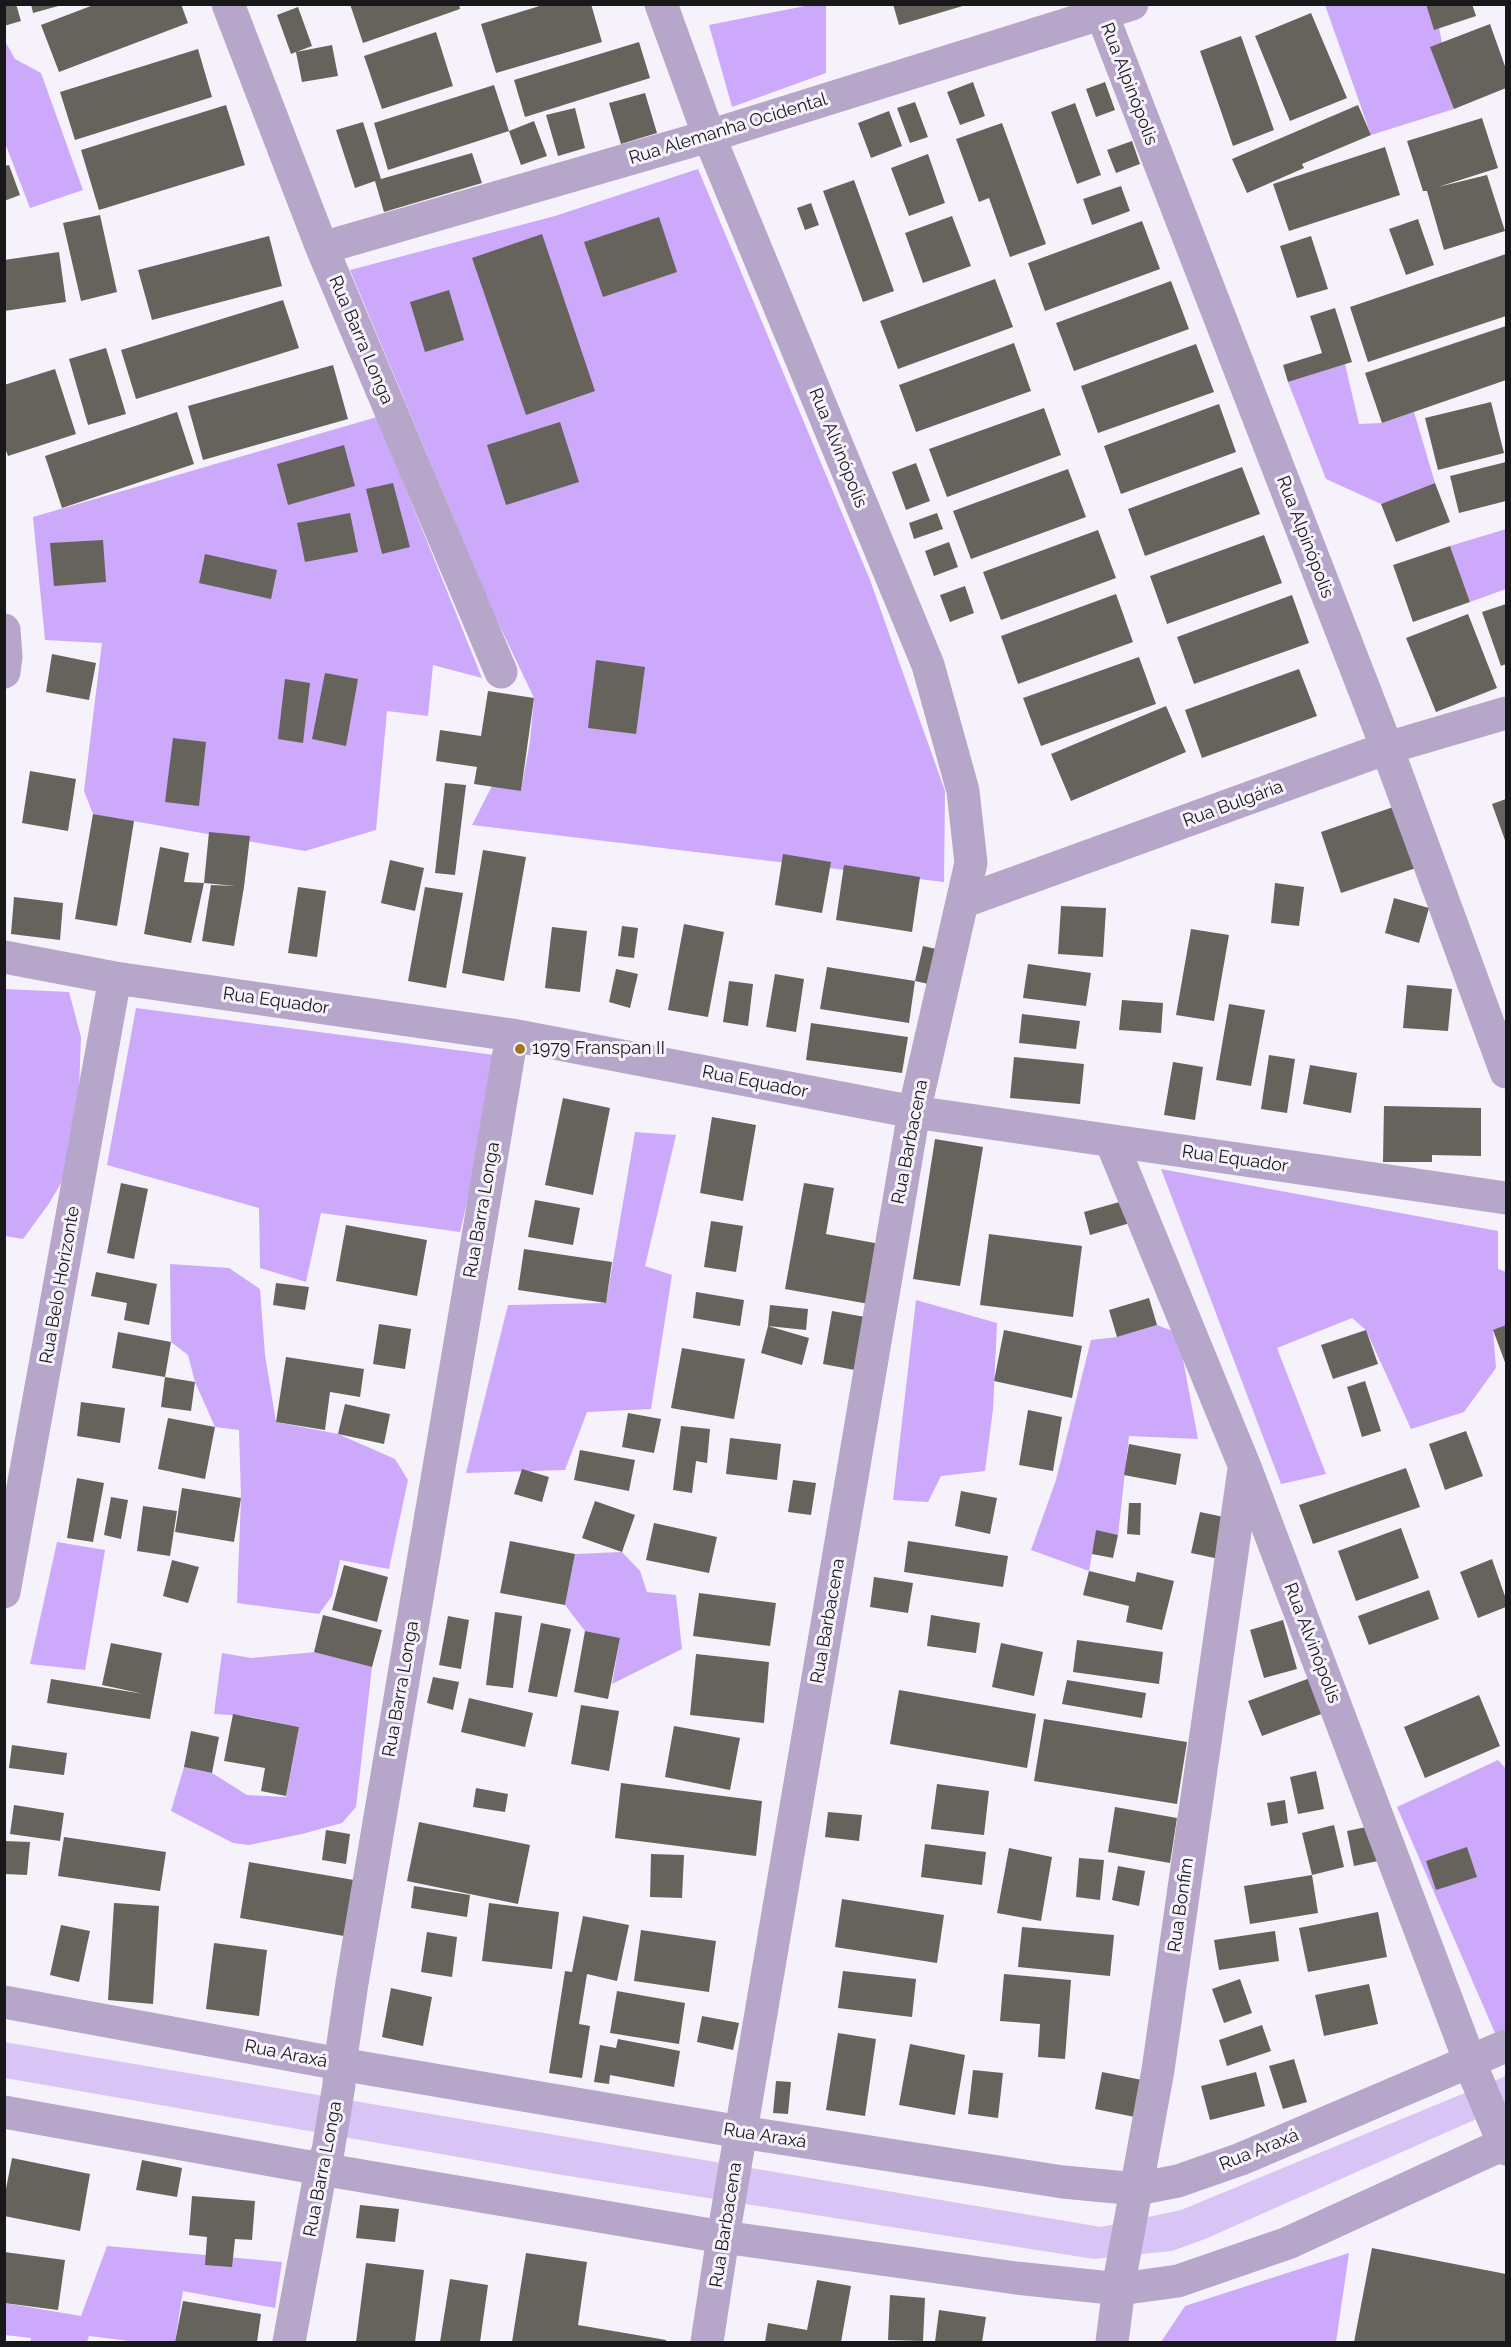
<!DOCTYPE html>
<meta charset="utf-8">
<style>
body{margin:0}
#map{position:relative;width:1511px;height:2347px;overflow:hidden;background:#f6f2fb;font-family:Raleway,sans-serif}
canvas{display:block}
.frame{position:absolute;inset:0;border:6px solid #18171a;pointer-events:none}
</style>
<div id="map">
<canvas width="1511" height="2347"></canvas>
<div class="frame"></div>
</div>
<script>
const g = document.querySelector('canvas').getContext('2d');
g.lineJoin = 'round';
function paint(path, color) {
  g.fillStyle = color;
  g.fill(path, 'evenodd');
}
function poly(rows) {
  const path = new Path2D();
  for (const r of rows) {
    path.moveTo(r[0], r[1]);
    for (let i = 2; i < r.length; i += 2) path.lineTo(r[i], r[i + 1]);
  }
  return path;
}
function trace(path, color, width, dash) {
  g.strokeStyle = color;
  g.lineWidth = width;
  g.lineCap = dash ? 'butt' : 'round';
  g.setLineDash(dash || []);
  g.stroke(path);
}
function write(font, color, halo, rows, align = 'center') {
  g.font = font + ' Raleway,sans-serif';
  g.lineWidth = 6;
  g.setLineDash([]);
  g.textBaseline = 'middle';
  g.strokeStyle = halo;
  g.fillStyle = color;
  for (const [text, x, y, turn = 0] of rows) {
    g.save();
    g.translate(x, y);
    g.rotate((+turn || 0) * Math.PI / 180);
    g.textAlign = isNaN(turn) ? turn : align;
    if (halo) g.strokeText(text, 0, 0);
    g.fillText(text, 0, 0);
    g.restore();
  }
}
paint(poly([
 [815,4,826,5,826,73,732,107,709,25],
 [1325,5,1435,5,1454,109,1371,135],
 [5,41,15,59,41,73,83,190,30,208,5,143],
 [698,169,870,580,945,791,944,882,472,825,494,782,521,791,530,741,534,698,494,614,350,270,555,216],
 [1345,364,1359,424,1382,423,1414,412,1435,483,1381,504,1326,479,1288,382],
 [377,417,482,678,433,665,428,716,387,711,376,830,305,851,93,814,84,791,102,643,45,640,33,517],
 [1506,529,1506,589,1470,602,1450,546],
 [4,989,69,992,81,1037,79,1091,66,1175,48,1205,23,1239,5,1236],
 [136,1008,502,1056,460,1232,321,1213,306,1282,260,1268,259,1208,107,1165],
 [635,1132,676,1135,645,1266,672,1275,651,1409,587,1412,565,1470,466,1473,508,1305,606,1303],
 [1161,1169,1498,1231,1498,1269,1506,1272,1506,1325,1493,1331,1496,1368,1464,1412,1411,1429,1366,1330,1352,1318,1277,1348,1326,1474,1281,1484],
 [170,1264,229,1268,260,1289,265,1355,276,1422,338,1434,395,1459,408,1480,389,1569,340,1560,332,1596,319,1614,237,1603,241,1498,239,1430,215,1427,195,1382,188,1355,171,1342],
 [916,1300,997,1323,993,1409,985,1471,941,1476,928,1502,893,1500],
 [1157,1325,1178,1333,1198,1439,1129,1436,1118,1535,1096,1531,1089,1571,1031,1550,1056,1480,1091,1340,1117,1337],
 [57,1542,105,1550,85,1670,30,1664],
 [622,1552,640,1571,647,1592,676,1595,682,1649,612,1684,620,1638,585,1631,565,1605,575,1554],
 [316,1652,372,1667,356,1807,342,1823,302,1834,249,1845,233,1843,171,1811,184,1767,212,1773,247,1795,286,1797,299,1727,246,1716,214,1714,222,1653,251,1658],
 [1498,1760,1506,1769,1506,2029,1495,2033,1397,1807],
 [107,2246,282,2262,275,2308,183,2291,175,2342,138,2342,89,2336,87,2342,30,2342,31,2338,5,2335,4,2303,81,2316],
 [1349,2253,1336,2342,1161,2342,1185,2306]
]), '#cca9fa');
paint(poly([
 [4,2042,1101,2227,1181,2210,1506,2076,1506,2106,1205,2239,1172,2251,1094,2259,556,2174,5,2078]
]), '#d8c4f5');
paint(poly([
 [4,4,16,4,21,21,4,26],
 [31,4,62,4,62,5,33,13],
 [96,4,181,4,188,23,59,72,41,25],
 [350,4,459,4,460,9,363,43],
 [546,4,591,4,602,42,496,73,481,24],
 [893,4,966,4,966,5,899,25],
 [1426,4,1472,4,1476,16,1434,30],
 [298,7,312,46,296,52,332,45,338,76,302,82,296,52,291,54,277,15],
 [1311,13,1347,98,1290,121,1255,36],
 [1490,24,1506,69,1506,88,1454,109,1430,47],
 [436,32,453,86,382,109,364,56],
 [1241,36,1274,130,1233,146,1200,51],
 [639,42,650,78,525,117,514,80],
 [198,49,212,97,75,140,60,92],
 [973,82,985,116,960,125,947,92],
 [1105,82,1115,110,1096,117,1086,89],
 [494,85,509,131,388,170,374,123],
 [645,93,657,133,621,144,609,103],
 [915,102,928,137,910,143,897,108],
 [1075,103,1101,175,1077,184,1051,112],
 [226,105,245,165,99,210,81,150],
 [1358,105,1371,135,1302,164,1304,168,1247,193,1232,159],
 [575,108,585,148,558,156,546,115],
 [889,111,902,146,871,158,858,123],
 [1482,118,1498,168,1438,187,1487,175,1505,231,1444,250,1427,191,1423,191,1407,141],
 [534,121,547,156,521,165,509,131],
 [363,122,381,179,472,153,482,183,384,212,375,181,355,188,336,130],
 [1002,123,1046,244,1010,257,989,198,979,202,956,139],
 [1132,141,1140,164,1116,173,1107,150],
 [1385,147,1400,195,1289,231,1273,184],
 [928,154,945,203,909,216,891,168],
 [9,165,20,195,4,201,4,166],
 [854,180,894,291,863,302,823,191],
 [1121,186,1130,211,1092,225,1083,199],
 [811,203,819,225,805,230,797,208],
 [100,215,117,292,81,301,63,223],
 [952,216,971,266,923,283,905,233],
 [659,217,677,272,603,297,584,242],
 [1418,219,1434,265,1406,275,1389,229],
 [1142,221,1160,269,1045,311,1028,263],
 [542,234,595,391,526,415,472,258],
 [269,236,282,286,152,320,138,270],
 [1311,236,1328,289,1297,298,1280,246],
 [59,252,66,302,4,311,4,260],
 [1506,254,1506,316,1368,362,1350,307],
 [995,279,1013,327,898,369,880,321],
 [1171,281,1189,329,1074,371,1056,323],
 [449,290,464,340,425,352,410,302],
 [283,300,299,348,136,399,121,350],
 [1335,308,1352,362,1288,382,1283,365,1322,353,1310,316],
 [1506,326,1506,380,1382,423,1365,373],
 [1014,343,1031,391,916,432,899,385],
 [1196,344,1214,392,1098,433,1081,386],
 [106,348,126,414,88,425,69,359],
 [333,365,348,419,203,460,188,406],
 [55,369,76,434,8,456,4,445,4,385],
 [1491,402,1504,453,1438,470,1425,418],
 [1219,404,1236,452,1121,494,1104,446],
 [1044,408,1061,455,947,497,929,449],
 [177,412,194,464,62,508,45,456],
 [560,422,579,482,506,505,487,445],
 [344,445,355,486,288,505,277,464],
 [1506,462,1506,501,1459,513,1450,476],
 [916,463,930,501,906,510,892,472],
 [1242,467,1260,514,1145,556,1128,509],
 [1068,469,1086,517,971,559,953,511],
 [393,483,410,547,382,554,366,489],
 [1435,483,1450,522,1396,542,1381,504],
 [350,513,358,552,305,562,297,523],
 [937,513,943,529,914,539,909,523],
 [1098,530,1116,578,1001,620,983,572],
 [1264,535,1282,583,1167,624,1150,576],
 [103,540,106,582,54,586,50,543],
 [949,542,958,567,934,576,925,551],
 [1450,546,1470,602,1413,622,1393,565],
 [205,554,277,570,271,599,199,583],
 [965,586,974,613,950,622,940,595],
 [1116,594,1133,642,1018,684,1001,636],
 [1292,595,1309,643,1194,684,1177,637],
 [1506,604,1506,664,1501,666,1482,612],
 [1468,614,1497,688,1436,712,1406,638],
 [52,654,96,663,89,700,46,692],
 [1139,657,1156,704,1041,746,1023,698],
 [596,660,645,667,636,734,588,728],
 [1299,669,1317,716,1202,758,1185,710],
 [325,673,358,679,346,746,312,739],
 [285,679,310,683,303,743,278,739],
 [488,691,534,698,521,791,474,784,477,767,436,761,440,730,481,736],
 [1166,706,1186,752,1071,801,1051,754],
 [173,738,206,742,199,806,165,802],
 [30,771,76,779,68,831,22,823],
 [445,783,466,785,455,875,435,873],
 [1506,799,1506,843,1492,804],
 [1399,805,1419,867,1341,893,1321,832],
 [93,814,134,821,117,926,75,919],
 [209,832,250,836,244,887,234,946,202,941,211,885,236,886,204,883,191,943,144,934,160,847,189,853,184,882,204,883],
 [483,850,526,857,504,981,462,973],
 [783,854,831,862,822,913,775,905],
 [390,860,424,868,415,911,381,903],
 [844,865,920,877,912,932,836,920],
 [1275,883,1304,887,1299,926,1271,923],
 [298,887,326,891,317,957,288,953],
 [425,887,463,893,446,988,408,981],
 [14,897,63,903,60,940,11,934],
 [1394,898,1429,908,1419,943,1385,933],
 [1061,906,1106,908,1103,957,1058,954],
 [684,924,724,932,708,1017,668,1010],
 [622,926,638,928,634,958,618,956],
 [552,927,587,931,580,992,545,988],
 [1191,929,1229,935,1214,1021,1176,1015],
 [923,946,941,950,933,985,915,981],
 [1028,964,1091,973,1086,1006,1023,998],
 [827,967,915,981,909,1023,820,1009],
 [616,969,638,974,630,1008,609,1002],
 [775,974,804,979,796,1032,766,1027],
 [729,981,753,984,748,1026,723,1022],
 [1407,985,1452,989,1448,1031,1403,1028],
 [1122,1000,1163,1003,1161,1033,1119,1030],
 [1229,1004,1265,1010,1251,1086,1216,1080],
 [1022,1014,1080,1021,1076,1049,1019,1043],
 [811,1023,908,1037,902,1073,806,1060],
 [1269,1055,1295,1059,1287,1113,1261,1109],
 [1014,1057,1084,1064,1080,1104,1010,1098],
 [1173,1062,1203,1067,1195,1120,1164,1115],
 [1310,1065,1357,1073,1351,1113,1303,1104],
 [563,1098,610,1108,593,1195,545,1185],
 [1384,1106,1481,1108,1481,1156,1432,1155,1432,1162,1383,1162],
 [712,1117,756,1125,743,1201,700,1193],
 [935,1139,983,1147,960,1286,913,1279],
 [121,1183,148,1189,134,1259,107,1253],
 [804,1183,834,1188,826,1234,880,1244,869,1304,785,1289],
 [535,1200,580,1208,573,1245,528,1237],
 [1123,1201,1130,1223,1090,1235,1084,1212],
 [711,1221,743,1226,736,1272,704,1267],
 [346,1225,427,1240,417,1296,336,1281],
 [989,1234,1082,1246,1073,1317,980,1305],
 [524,1249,612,1262,606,1303,518,1290],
 [96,1272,157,1284,149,1325,124,1320,127,1303,91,1296],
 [276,1283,309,1287,305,1310,273,1305],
 [696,1292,744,1300,740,1326,693,1318],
 [1149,1298,1157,1325,1117,1337,1109,1310],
 [770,1305,808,1309,806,1330,768,1326,809,1338,802,1365,761,1353,768,1326],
 [832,1311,865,1317,855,1370,823,1364],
 [379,1324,411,1329,405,1369,373,1364],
 [1506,1325,1506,1365,1493,1330],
 [1004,1330,1082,1346,1072,1398,994,1381],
 [1366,1330,1378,1364,1333,1379,1321,1345],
 [118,1332,171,1342,165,1377,112,1368],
 [682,1348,745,1359,734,1419,671,1408],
 [286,1357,364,1369,360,1397,330,1392,325,1430,276,1422],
 [165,1377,195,1382,191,1411,161,1407],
 [1365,1381,1381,1431,1362,1437,1347,1387],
 [81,1402,125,1408,120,1443,77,1436],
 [345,1404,390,1414,384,1444,338,1434],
 [1028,1410,1062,1417,1053,1471,1019,1465],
 [628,1413,661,1419,654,1453,622,1447],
 [168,1418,215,1427,205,1479,158,1469],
 [681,1426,710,1429,707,1463,696,1461,692,1493,673,1490],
 [1466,1431,1483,1476,1445,1490,1429,1444],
 [730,1438,781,1444,777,1480,726,1474],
 [1129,1444,1181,1454,1176,1485,1124,1475],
 [580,1450,635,1460,629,1491,574,1480],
 [1406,1468,1420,1507,1313,1544,1299,1505],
 [522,1469,549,1477,542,1502,514,1494],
 [77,1478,104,1483,93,1542,67,1538],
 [793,1480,816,1483,811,1515,788,1512],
 [182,1488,241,1498,234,1542,175,1532],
 [961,1491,997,1498,990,1534,955,1526],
 [111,1497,128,1500,121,1539,104,1535],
 [595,1501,635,1515,622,1552,582,1538],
 [1129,1503,1141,1503,1140,1535,1127,1534],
 [143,1506,177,1511,170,1556,137,1551],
 [1200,1512,1233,1519,1224,1560,1191,1553],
 [654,1523,717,1537,709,1573,646,1560],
 [1401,1528,1419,1578,1356,1601,1338,1551],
 [1096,1530,1118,1535,1113,1558,1092,1554],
 [510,1541,575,1554,565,1605,500,1593],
 [908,1541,1008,1556,1003,1587,904,1572],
 [1492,1559,1506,1599,1506,1607,1478,1618,1460,1572],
 [172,1560,199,1567,188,1603,163,1596],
 [344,1565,388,1577,377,1622,332,1610],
 [1089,1571,1135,1582,1137,1572,1174,1581,1162,1630,1126,1622,1129,1606,1083,1595],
 [874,1577,913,1583,908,1613,870,1607],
 [1429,1590,1439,1619,1369,1645,1358,1616],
 [699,1593,776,1603,770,1646,693,1636],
 [495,1612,522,1616,513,1688,486,1685],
 [323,1615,382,1630,372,1667,314,1652],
 [931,1615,980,1623,976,1653,927,1646],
 [448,1616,469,1620,461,1669,439,1665],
 [1283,1620,1297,1669,1264,1678,1250,1630],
 [541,1623,571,1629,557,1697,528,1692],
 [585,1631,620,1638,608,1699,574,1692],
 [1077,1640,1163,1652,1159,1684,1073,1672],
 [111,1643,162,1653,150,1719,47,1703,51,1679,144,1694,102,1685],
 [1001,1643,1043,1652,1034,1696,992,1687],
 [696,1654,769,1662,764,1723,690,1715],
 [433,1677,459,1682,453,1710,427,1703],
 [1310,1678,1324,1713,1262,1736,1248,1701],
 [1067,1680,1146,1693,1142,1718,1062,1704],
 [899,1690,1036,1714,1027,1768,890,1744],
 [1479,1695,1500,1746,1425,1778,1404,1727],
 [469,1698,533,1713,525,1747,461,1732],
 [581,1705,619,1711,609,1771,571,1764],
 [233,1714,299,1727,286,1796,261,1791,265,1768,224,1761],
 [1044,1719,1187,1742,1177,1804,1034,1781],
 [674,1726,740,1738,730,1790,665,1777],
 [191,1731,219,1737,212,1773,184,1767],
 [12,1745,67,1753,64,1775,9,1768],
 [1316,1771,1324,1809,1298,1814,1290,1777],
 [621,1783,762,1801,756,1856,615,1838],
 [937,1784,989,1791,984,1835,931,1829],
 [476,1788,508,1794,505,1812,473,1807],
 [1285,1800,1288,1823,1271,1826,1267,1803],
 [14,1805,64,1813,60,1841,10,1834],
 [1115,1807,1177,1818,1170,1863,1108,1852],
 [828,1812,862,1815,859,1841,825,1837],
 [419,1822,530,1845,518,1904,407,1881],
 [1334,1825,1344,1867,1312,1875,1302,1833],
 [1371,1826,1378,1861,1354,1866,1347,1831],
 [326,1830,350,1834,346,1864,322,1860],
 [64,1837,166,1852,160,1891,58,1876],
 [4,1841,30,1842,27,1875,4,1874],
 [925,1844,986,1852,982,1885,921,1877],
 [1467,1847,1477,1877,1436,1890,1426,1861],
 [1009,1848,1052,1857,1041,1921,997,1913],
 [651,1854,684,1855,682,1898,650,1897],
 [1079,1858,1104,1860,1100,1900,1076,1897],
 [249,1862,354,1880,344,1936,240,1918],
 [1118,1866,1145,1871,1139,1906,1112,1900],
 [1312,1875,1318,1913,1250,1924,1244,1886],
 [414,1886,470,1895,467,1917,411,1908],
 [842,1899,944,1915,937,1963,835,1947],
 [114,1903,159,1906,153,2004,108,2000],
 [489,1903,559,1912,552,1969,482,1961],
 [1378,1912,1387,1957,1308,1972,1299,1928],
 [583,1916,629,1925,617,1981,587,1974,579,2024,590,2026,582,2078,549,2073,565,1971,572,1972],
 [61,1925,90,1931,79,1982,50,1975],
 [1022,1927,1114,1935,1110,1976,1018,1967],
 [641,1930,716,1941,709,1992,634,1981],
 [1275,1931,1279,1961,1219,1970,1214,1940],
 [427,1932,457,1937,452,1977,421,1972],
 [214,1943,267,1950,259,2016,206,2009],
 [843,1971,916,1979,912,2017,838,2008],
 [1004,1974,1071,1980,1065,2059,1038,2057,1040,2024,1000,2021],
 [1240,1979,1252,2013,1224,2023,1212,1989],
 [1369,1984,1378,2024,1324,2036,1315,1995],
 [391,1988,432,1997,423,2046,382,2037],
 [617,1991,685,2003,679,2044,610,2033],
 [702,2016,739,2023,733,2050,697,2042],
 [1262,2025,1271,2051,1227,2066,1219,2040],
 [838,2033,876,2039,865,2116,826,2110],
 [618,2039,680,2051,674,2087,610,2075,609,2084,594,2082,600,2045,616,2048],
 [910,2044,965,2055,955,2115,899,2105],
 [1294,2059,1307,2102,1283,2109,1269,2066],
 [973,2070,1003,2073,998,2118,968,2114],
 [1102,2072,1142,2080,1135,2117,1095,2109],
 [1256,2072,1265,2106,1210,2120,1201,2086],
 [776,2081,791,2082,788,2114,773,2113],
 [12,2158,90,2174,80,2231,4,2216,4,2199],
 [142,2160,182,2168,177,2197,136,2190],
 [192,2196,255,2201,252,2240,235,2239,232,2267,205,2265,207,2237,189,2235],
 [360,2205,399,2209,395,2242,356,2238],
 [1372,2248,1506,2274,1506,2342,1354,2342],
 [4,2252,65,2260,58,2310,4,2303],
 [526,2253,587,2262,578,2325,666,2340,666,2342,512,2342],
 [366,2263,424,2270,415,2342,356,2342],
 [450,2279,488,2285,480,2342,440,2342],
 [817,2280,851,2286,841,2342,765,2342,768,2323,807,2330],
 [890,2295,925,2298,923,2341,888,2340],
 [183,2301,261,2314,257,2342,175,2342],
 [939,2310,986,2317,982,2342,935,2342]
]), '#66635c');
trace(poly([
 [228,4,322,248,501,672],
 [661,4,709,136,928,665,963,791,971,863,914,1112,723,2237,707,2342],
 [1098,4,1387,748,1506,1072],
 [322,248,709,136,1132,4],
 [4,630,6,657,4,672],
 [962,902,1387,748,1506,713],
 [4,957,115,978,512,1035,914,1112,1506,1198],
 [1111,1141,1245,1467,1475,2075,1506,2149],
 [4,1592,115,978],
 [4,2002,340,2064,741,2132,1063,2182,1137,2189,1178,2181,1241,2159,1506,2046],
 [4,2112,321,2169,723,2237,1016,2278,1120,2289,1178,2281,1288,2243,1506,2143],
 [289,2342,321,2169,328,2151,339,2085,340,2064,352,1983,512,1035],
 [1112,2342,1121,2272,1158,2070,1244,1469]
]), '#b5a6ca', 33);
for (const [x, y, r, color] of [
 [520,1049,6,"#9c7823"]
]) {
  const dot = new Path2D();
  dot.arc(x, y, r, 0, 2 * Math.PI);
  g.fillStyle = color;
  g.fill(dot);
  trace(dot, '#f6f2fb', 2);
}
write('18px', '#18171a', '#f6f2fb', [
 ["Rua Alpinópolis",1129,84,69],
 ["Rua Alemanha Ocidental",728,129,-17],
 ["Rua Barra Longa",361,340,67],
 ["Rua Alvinópolis",838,448,68],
 ["Rua Alpinópolis",1305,537,69],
 ["Rua Bulgária",1233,804,-20],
 ["Rua Equador",276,1001,8],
 ["Rua Equador",755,1082,11],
 ["Rua Barbacena",910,1142,-79],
 ["Rua Equador",1235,1159,8],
 ["Rua Barra Longa",482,1210,-80],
 ["Rua Belo Horizonte",60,1285,-80],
 ["Rua Barbacena",828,1621,-80],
 ["Rua Alvinópolis",1312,1643,69],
 ["Rua Barra Longa",401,1689,-80],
 ["Rua Bonfim",1181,1905,-82],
 ["Rua Araxá",286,2054,11],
 ["Rua Araxá",765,2136,9],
 ["Rua Araxá",1259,2150,-22],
 ["Rua Barra Longa",323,2169,-79],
 ["Rua Barbacena",726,2225,-81]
]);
write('18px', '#18171a', '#f6f2fb', [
 ["1979 Franspan II",532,1049]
], 'left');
</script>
